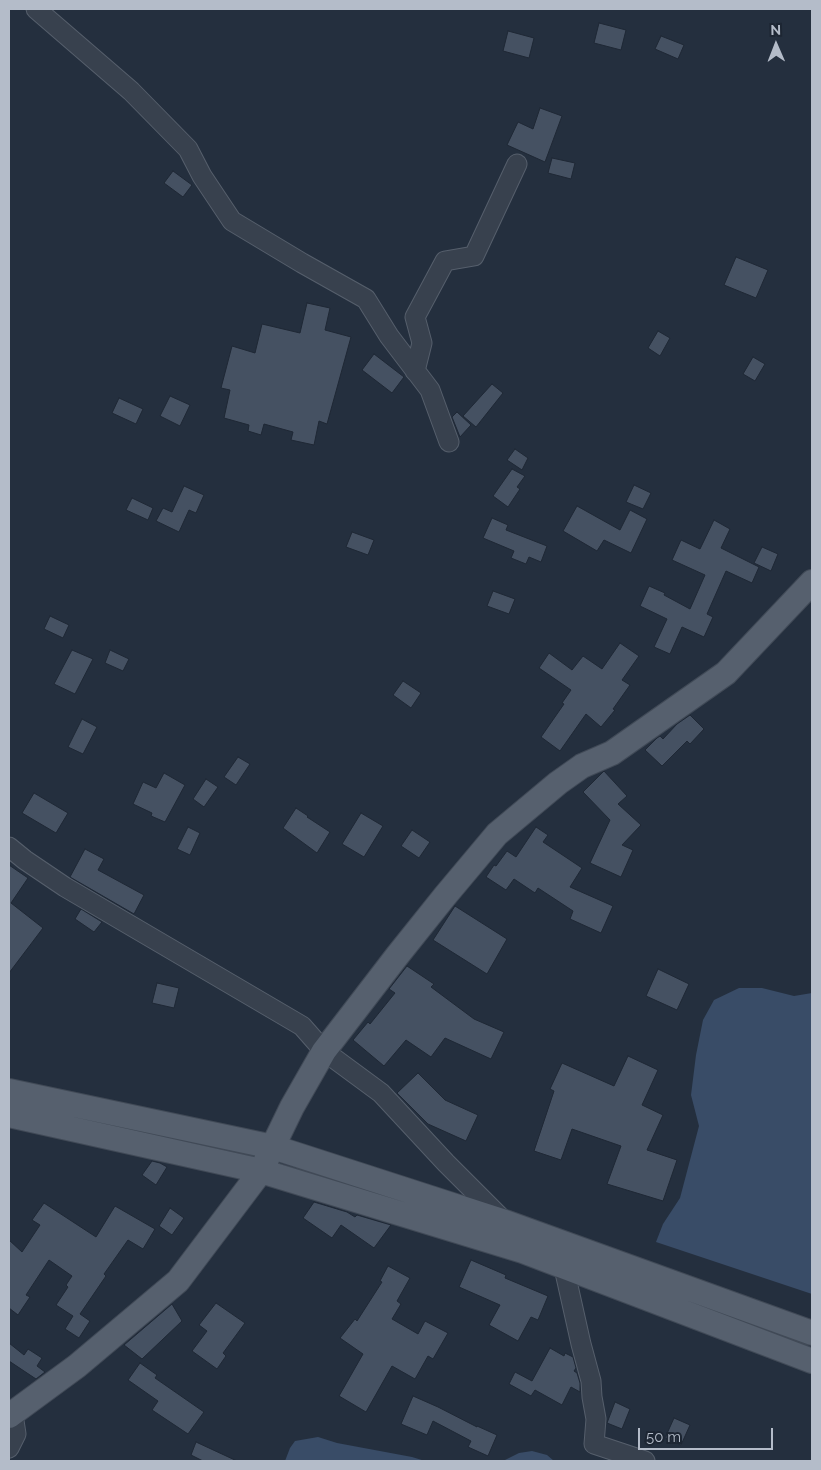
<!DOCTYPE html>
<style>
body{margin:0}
#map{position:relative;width:821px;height:1470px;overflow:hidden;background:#242f3e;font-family:Raleway,sans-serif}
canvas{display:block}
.frame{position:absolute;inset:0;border:10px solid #b4bcc9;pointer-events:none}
.north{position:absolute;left:751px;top:20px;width:50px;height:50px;-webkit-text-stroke:4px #1d2633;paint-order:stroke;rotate:359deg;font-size:14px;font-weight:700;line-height:20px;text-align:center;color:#b4bcc9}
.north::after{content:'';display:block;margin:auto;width:18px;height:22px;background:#b4bcc9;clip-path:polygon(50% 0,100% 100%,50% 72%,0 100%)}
.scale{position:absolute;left:638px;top:1428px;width:135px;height:22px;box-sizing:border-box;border:2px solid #b4bcc9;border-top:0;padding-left:6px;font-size:15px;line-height:18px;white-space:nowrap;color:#b4bcc9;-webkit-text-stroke:4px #1d2633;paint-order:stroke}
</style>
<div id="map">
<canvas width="821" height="1470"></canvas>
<div class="frame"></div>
<div class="north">N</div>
<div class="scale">50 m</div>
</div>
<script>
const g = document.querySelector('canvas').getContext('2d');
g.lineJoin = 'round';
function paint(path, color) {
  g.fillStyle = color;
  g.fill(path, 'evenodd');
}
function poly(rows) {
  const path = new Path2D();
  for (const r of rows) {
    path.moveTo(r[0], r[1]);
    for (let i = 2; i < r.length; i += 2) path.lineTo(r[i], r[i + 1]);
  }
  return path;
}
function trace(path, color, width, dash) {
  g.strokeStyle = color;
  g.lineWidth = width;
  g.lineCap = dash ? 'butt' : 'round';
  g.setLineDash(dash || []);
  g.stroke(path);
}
paint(poly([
 [739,988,762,988,794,996,812,993,812,1294,656,1242,663,1224,680,1198,699,1126,691,1095,696,1055,703,1020,714,1000],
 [318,1437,337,1443,412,1457,425,1461,285,1461,290,1448,295,1441],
 [532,1451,547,1455,554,1461,503,1461,519,1453]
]), '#394c67');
const building = poly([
 [599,23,626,30,621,50,594,43,599,23],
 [508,31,534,38,529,58,503,51,508,31],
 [661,36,684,45,678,59,655,49,661,36],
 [540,108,562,116,545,162,507,145,518,122,533,129,540,108],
 [552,158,575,163,571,179,548,173,552,158],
 [173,171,192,185,183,197,164,183,173,171],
 [736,257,768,270,756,298,724,285,736,257],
 [307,303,330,308,325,330,351,337,327,424,319,421,314,445,291,440,293,432,264,424,261,435,248,431,249,425,224,418,230,390,221,388,232,346,255,353,262,324,300,333,307,303],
 [658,331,670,338,660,356,648,348,658,331],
 [374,354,404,377,392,393,362,370,374,354],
 [753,357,765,364,755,381,743,374,753,357],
 [492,384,503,393,476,427,463,416,492,384],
 [170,396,190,405,180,426,160,416,170,396],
 [119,398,143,409,136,424,112,413,119,398],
 [457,412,471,425,460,437,452,417,457,412],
 [515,449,528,458,522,470,507,460,515,449],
 [512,469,525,476,517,487,520,489,508,507,493,496,512,469],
 [634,485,651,493,643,509,626,502,634,485],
 [184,486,204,495,196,513,189,510,179,532,156,521,163,508,172,512,184,486],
 [132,498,153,508,148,520,126,510,132,498],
 [577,506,620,530,630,510,647,519,631,553,604,540,597,551,563,531,577,506],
 [492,518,508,525,506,530,547,546,541,562,529,557,526,564,511,558,514,551,483,538,492,518],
 [714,520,730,529,721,548,759,567,752,583,726,571,707,614,713,617,704,637,682,627,670,654,654,647,667,619,640,606,649,586,665,593,664,595,690,609,705,575,672,560,681,540,700,549,714,520],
 [352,532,374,540,368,555,346,547,352,532],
 [762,547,778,554,771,571,754,563,762,547],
 [493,591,515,599,509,614,487,606,493,591],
 [50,616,69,625,63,638,44,629,50,616],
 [620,643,639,656,622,680,630,685,613,709,615,710,601,727,586,714,560,751,541,737,564,704,562,703,571,690,539,668,549,653,572,670,583,656,602,669,620,643],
 [72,650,93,659,75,694,54,684,72,650],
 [110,650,129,659,123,671,105,663,110,650],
 [403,681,421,693,411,708,393,695,403,681],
 [690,715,704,729,690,744,687,741,662,766,645,750,657,738,660,736,663,739,677,724,690,715],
 [82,719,97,727,83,754,68,747,82,719],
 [238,757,250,764,236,785,224,777,238,757],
 [604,771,627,796,618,804,641,825,622,845,633,850,621,877,590,863,610,820,583,792,604,771],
 [164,773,185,785,165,822,151,816,152,813,133,804,143,782,156,788,164,773],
 [206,779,218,787,204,807,193,799,206,779],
 [34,793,68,813,56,833,22,813,34,793],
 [296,808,308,816,307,817,330,832,317,853,283,828,296,808],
 [361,813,383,826,364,857,342,844,361,813],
 [188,827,200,833,190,855,177,849,188,827],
 [536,827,548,835,543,842,582,868,570,887,613,906,601,933,570,919,573,911,538,888,535,893,514,879,506,890,486,877,494,865,496,866,507,851,516,857,536,827],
 [412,830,430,842,419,858,401,846,412,830],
 [85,849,104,859,98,870,144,895,134,914,70,877,85,849],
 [9,865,28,878,11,903,43,928,9,973,9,865],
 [455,906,507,939,487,974,433,940,455,906],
 [81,909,102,922,94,932,75,919,81,909],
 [407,966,434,984,431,987,474,1019,504,1032,491,1059,445,1038,431,1057,406,1040,384,1066,353,1040,368,1022,370,1024,395,993,389,989,407,966],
 [658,969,689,984,677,1010,646,996,658,969],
 [157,983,179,988,174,1008,152,1003,157,983],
 [628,1056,658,1070,642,1105,663,1115,647,1150,677,1160,663,1201,607,1184,621,1146,572,1129,561,1160,534,1151,554,1091,550,1089,562,1063,614,1086,628,1056],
 [418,1073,445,1100,478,1115,466,1141,428,1124,397,1093,418,1073],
 [152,1161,160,1163,167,1167,156,1185,142,1175,152,1161],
 [314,1202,347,1212,355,1217,357,1215,391,1225,374,1248,341,1225,332,1238,303,1218,314,1202],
 [44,1203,96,1237,115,1206,155,1229,143,1249,128,1240,104,1274,106,1276,80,1314,90,1321,79,1338,65,1329,73,1316,56,1305,68,1287,66,1285,72,1276,49,1260,26,1295,30,1297,18,1315,9,1308,9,1240,22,1252,40,1225,32,1220,44,1203],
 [170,1208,184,1218,172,1235,159,1226,170,1208],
 [471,1260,506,1275,505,1278,548,1296,538,1320,531,1317,518,1341,489,1325,500,1305,459,1287,471,1260],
 [388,1266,410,1278,397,1301,401,1304,392,1319,418,1334,425,1321,448,1333,433,1359,428,1356,415,1379,392,1366,366,1412,339,1396,363,1354,340,1338,355,1319,357,1321,382,1282,380,1281,388,1266],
 [216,1303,245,1323,223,1353,226,1356,217,1369,192,1351,207,1331,199,1325,216,1303],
 [172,1304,182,1321,142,1359,124,1345,172,1304],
 [9,1343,24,1355,28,1349,42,1358,37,1366,45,1372,36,1379,9,1361,9,1343],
 [550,1348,564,1356,565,1353,573,1357,576,1368,574,1371,577,1373,580,1383,580,1392,571,1387,562,1405,535,1390,531,1396,509,1384,515,1372,532,1381,550,1348],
 [140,1363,157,1375,155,1378,204,1412,188,1434,152,1410,158,1401,128,1380,140,1363],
 [413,1396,438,1407,477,1427,477,1426,497,1435,488,1456,468,1447,471,1441,433,1421,427,1435,401,1424,413,1396],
 [615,1402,630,1409,622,1429,607,1423,615,1402],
 [674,1418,690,1425,681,1445,665,1438,674,1418],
 [196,1442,237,1461,203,1461,191,1455,196,1442]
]);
paint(building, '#455162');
trace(building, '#1f2835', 1);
const minor = poly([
 [36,9,131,91,188,149,202,176,232,221,302,263,366,299,389,336,430,390,449,442],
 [415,371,422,343,415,317,445,261,474,256,517,164],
 [9,847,25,860,65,887,302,1026,324,1051,381,1093,446,1163,504,1221],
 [564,1255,564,1268,581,1344,591,1381,592,1397,596,1419,594,1444,645,1461],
 [9,1448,16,1434,13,1414]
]);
const major = poly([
 [9,1091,273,1147,505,1222,812,1333],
 [9,1115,261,1171,523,1251,812,1361],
 [9,1416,77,1366,178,1281,261,1171,292,1107,324,1051,397,956,445,896,497,834,558,783,582,766,612,753,726,673,812,582]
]);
trace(minor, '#565f6c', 21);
trace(major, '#414a57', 26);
trace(minor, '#38414e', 19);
trace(major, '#56606e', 24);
</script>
